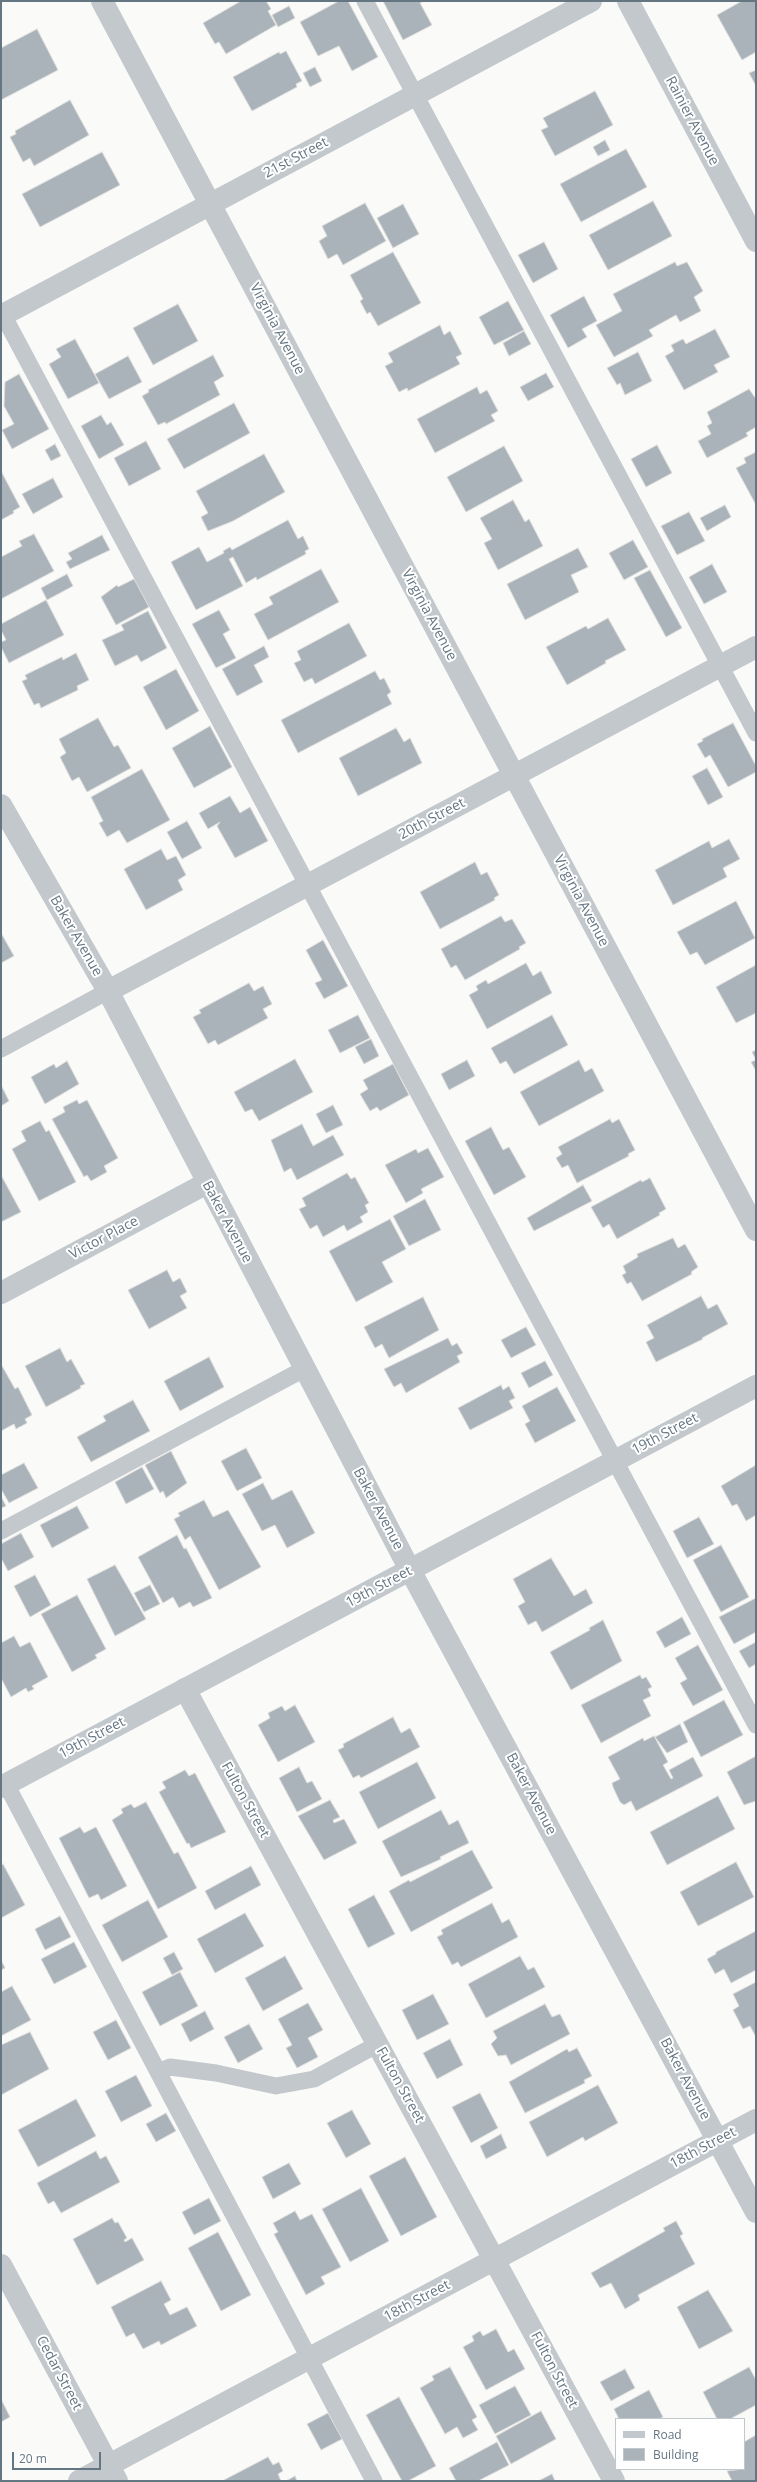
<!DOCTYPE html>
<style>
body{margin:0}
#map{position:relative;width:757px;height:2482px;overflow:hidden;background:#fafaf8;font-family:"Open Sans",sans-serif}
canvas{display:block}
.frame{position:absolute;inset:0;border:2px solid #657683;pointer-events:none}
.legend{position:absolute;left:615px;top:2418px;width:130px;height:52px;box-sizing:border-box;background:#fff;border:1px solid #c1c8cd;margin:0;padding:5px 7px;list-style:none;font-size:12px;color:#657683}
.legend li{display:flex;align-items:center;gap:8px;height:20px}
.legend b{width:20px;border:1px solid #c1c8cd}
.scale{position:absolute;left:12px;top:2452px;width:89px;height:18px;box-sizing:border-box;border:2px solid #657683;border-top:0;padding-left:5px;font-size:12px;line-height:14px;white-space:nowrap;color:#657683;-webkit-text-stroke:3px #fff;paint-order:stroke}
</style>
<div id="map">
<canvas width="757" height="2482"></canvas>
<div class="frame"></div>
<ul class="legend">
<li><b style="height:5px;background:#c3c8cc"></b>Road</li>
<li><b style="height:11px;background:#aab3b9"></b>Building</li>
</ul>
<div class="scale">20 m</div>
</div>
<script>
const g = document.querySelector('canvas').getContext('2d');
g.lineJoin = 'round';
function paint(path, color) {
  g.fillStyle = color;
  g.fill(path, 'evenodd');
}
function poly(rows) {
  const path = new Path2D();
  for (const r of rows) {
    path.moveTo(r[0], r[1]);
    for (let i = 2; i < r.length; i += 2) path.lineTo(r[i], r[i + 1]);
  }
  return path;
}
function trace(path, color, width, dash) {
  g.strokeStyle = color;
  g.lineWidth = width;
  g.lineCap = dash ? 'butt' : 'round';
  g.setLineDash(dash || []);
  g.stroke(path);
}
function write(font, color, halo, rows, align = 'center') {
  g.font = font + ' "Open Sans",sans-serif';
  g.lineWidth = 4;
  g.setLineDash([]);
  g.textBaseline = 'middle';
  g.strokeStyle = halo;
  g.fillStyle = color;
  for (const [text, x, y, turn = 0] of rows) {
    g.save();
    g.translate(x, y);
    g.rotate((+turn || 0) * Math.PI / 180);
    g.textAlign = isNaN(turn) ? turn : align;
    if (halo) g.strokeText(text, 0, 0);
    g.fillText(text, 0, 0);
    g.restore();
  }
}
const building = poly([
 [241,1,266,1,271,9,268,11,276,25,226,54,219,42,215,44,203,23,241,1],
 [339,1,348,1,378,57,352,71,339,46,318,56,300,22,339,1],
 [383,1,424,1,420,3,432,25,403,40,383,1],
 [742,1,756,1,756,52,742,60,717,15,742,1],
 [289,6,295,18,278,27,272,15,289,6],
 [37,29,58,70,1,100,1,48,37,29],
 [286,51,302,81,296,84,297,87,252,111,233,77,279,52,280,54,286,51],
 [315,67,322,81,310,87,303,73,315,67],
 [756,70,756,86,749,73,756,70],
 [595,91,613,125,555,156,541,130,548,127,543,118,595,91],
 [70,100,89,135,34,166,30,158,23,162,10,137,16,134,15,131,70,100],
 [605,140,610,150,598,156,593,147,605,140],
 [626,149,647,187,581,222,560,184,626,149],
 [102,152,120,185,40,227,22,194,102,152],
 [653,201,672,236,608,270,589,235,653,201],
 [365,203,386,241,343,265,337,254,328,259,319,241,327,236,322,226,365,203],
 [403,204,419,234,393,248,377,218,403,204],
 [544,242,558,269,533,283,518,255,544,242],
 [393,252,421,303,378,326,370,312,367,314,360,301,363,299,350,275,393,252],
 [675,262,677,266,687,262,703,291,694,297,701,311,680,322,676,315,649,330,653,336,614,357,596,325,622,311,613,294,675,262],
 [584,296,597,321,582,329,587,337,568,348,550,315,584,296],
 [508,301,524,330,494,345,479,317,508,301],
 [178,304,198,341,153,365,133,328,178,304],
 [440,325,444,335,450,331,462,354,456,357,460,364,408,391,407,388,399,392,385,366,393,362,388,353,440,325],
 [715,329,730,357,714,365,718,372,684,390,665,356,674,351,671,345,683,339,686,344,715,329],
 [524,331,531,344,509,356,503,343,524,331],
 [75,339,99,383,68,399,49,364,61,357,56,349,75,339],
 [638,352,652,381,625,395,620,383,617,385,607,368,638,352],
 [213,355,224,376,214,382,220,395,166,424,165,422,158,425,142,396,149,392,148,390,213,355],
 [128,356,142,382,109,399,95,374,128,356],
 [546,373,554,387,528,401,520,387,546,373],
 [19,374,49,429,12,449,2,430,14,424,4,406,5,382,19,374],
 [477,387,480,394,487,390,498,411,491,415,495,421,435,453,417,419,477,387],
 [749,389,756,399,756,427,746,433,748,436,707,458,698,441,711,434,707,426,712,423,707,412,749,389],
 [234,403,250,433,184,469,167,439,234,403],
 [101,415,107,425,111,422,124,445,99,459,81,426,101,415],
 [146,441,161,469,129,486,114,458,146,441],
 [55,444,61,456,51,461,45,450,55,444],
 [657,445,672,473,646,487,631,459,657,445],
 [504,446,523,481,466,512,447,477,504,446],
 [756,452,756,505,736,468,746,463,744,458,756,452],
 [264,454,285,492,233,521,208,531,201,517,208,513,196,491,264,454],
 [1,471,20,507,13,511,14,513,1,520,1,471],
 [53,478,63,497,33,514,22,494,53,478],
 [513,500,525,522,529,519,543,546,498,570,484,543,492,539,480,518,513,500],
 [725,505,731,517,707,531,700,518,725,505],
 [689,512,705,541,677,555,661,526,689,512],
 [288,520,298,539,303,536,309,549,305,551,306,554,257,580,256,577,246,583,233,557,229,559,243,586,196,610,171,562,199,547,207,562,224,553,223,551,230,547,232,550,288,520],
 [34,534,54,571,1,599,1,557,22,546,19,541,34,534],
 [102,535,110,550,70,569,66,562,72,559,68,553,102,535],
 [633,540,648,567,624,580,609,553,633,540],
 [578,548,588,567,571,575,579,592,525,620,507,584,578,548],
 [712,564,727,592,704,604,689,577,712,564],
 [321,569,339,602,268,640,254,614,273,604,269,597,321,569],
 [650,570,682,628,666,637,634,578,650,570],
 [67,574,73,586,47,600,41,588,67,574],
 [134,579,149,607,116,625,101,597,117,585,118,587,134,579],
 [46,600,64,635,9,663,1,647,1,642,6,640,1,630,1,624,46,600],
 [219,610,230,630,223,634,236,658,216,668,192,624,219,610],
 [148,611,167,648,141,662,137,655,115,666,102,640,124,630,121,625,148,611],
 [608,618,626,650,605,661,606,663,567,685,546,647,586,626,588,629,608,618],
 [349,623,367,656,315,684,312,678,304,682,294,663,301,660,297,651,349,623],
 [264,646,269,657,254,665,263,682,237,696,222,669,264,646],
 [76,653,89,680,77,686,78,690,41,708,39,703,34,705,22,681,27,679,25,675,62,657,63,660,76,653],
 [176,669,199,711,166,730,143,687,176,669],
 [375,671,380,680,384,678,391,692,387,695,392,704,298,753,281,720,375,671],
 [98,718,114,747,118,745,131,768,87,792,79,777,72,781,60,757,66,753,59,739,98,718],
 [733,723,756,766,756,772,728,787,710,755,705,758,697,744,703,741,702,739,733,723],
 [210,726,232,767,194,788,172,748,210,726],
 [396,728,404,742,410,738,422,763,358,796,339,758,396,728],
 [707,768,723,797,708,805,692,776,707,768],
 [142,769,170,820,127,843,119,830,107,837,99,823,103,821,91,797,142,769],
 [230,796,240,813,250,807,268,841,235,858,217,826,220,822,208,829,199,813,230,796],
 [187,821,202,848,182,859,167,832,187,821],
 [729,839,740,859,723,868,727,877,673,905,655,870,709,841,712,848,729,839],
 [161,849,167,860,176,856,186,875,178,880,183,890,146,910,124,869,161,849],
 [475,862,481,875,487,872,499,895,494,898,495,900,440,929,420,892,475,862],
 [736,901,755,938,705,965,697,952,690,955,677,932,736,901],
 [501,916,505,922,512,919,526,943,519,947,520,949,465,980,456,965,451,968,441,949,501,916],
 [1,933,14,956,1,963,1,933],
 [323,940,348,986,324,999,315,983,322,980,306,950,323,940],
 [526,963,533,976,541,971,552,993,487,1029,469,995,478,990,476,986,486,980,488,984,526,963],
 [756,965,756,1013,736,1023,716,987,756,965],
 [249,983,254,991,263,986,272,1004,263,1009,268,1018,218,1045,215,1040,208,1044,193,1017,201,1013,199,1010,249,983],
 [358,1015,370,1038,340,1053,328,1030,358,1015],
 [552,1015,568,1045,514,1074,506,1061,500,1064,491,1048,552,1015],
 [371,1039,379,1056,364,1064,355,1047,371,1039],
 [756,1050,756,1071,751,1062,756,1060,752,1052,756,1050],
 [295,1059,313,1092,259,1121,252,1109,245,1112,234,1092,295,1059],
 [467,1060,475,1076,449,1090,441,1074,467,1060],
 [579,1060,585,1072,592,1068,604,1091,539,1126,520,1092,579,1060],
 [67,1061,79,1084,45,1104,31,1077,54,1064,56,1068,67,1061],
 [393,1064,409,1095,380,1111,377,1107,370,1111,360,1094,368,1089,363,1080,393,1064],
 [1,1085,9,1101,1,1106,1,1085],
 [77,1100,79,1104,87,1100,118,1158,104,1166,107,1172,91,1181,87,1175,84,1177,52,1119,65,1112,63,1107,77,1100],
 [333,1105,343,1125,326,1133,316,1114,333,1105],
 [610,1119,612,1123,619,1119,635,1150,628,1154,629,1156,577,1183,568,1165,562,1168,556,1158,562,1154,558,1147,610,1119],
 [40,1121,46,1132,49,1130,76,1182,39,1201,12,1149,26,1141,21,1131,40,1121],
 [302,1124,313,1146,333,1135,344,1155,297,1180,291,1168,284,1172,271,1140,302,1124],
 [491,1127,503,1150,509,1147,526,1177,494,1195,465,1141,491,1127],
 [428,1148,444,1177,421,1189,423,1193,406,1203,385,1165,416,1149,418,1153,428,1148],
 [347,1173,351,1179,355,1177,369,1203,365,1205,368,1212,360,1217,363,1222,347,1231,344,1225,323,1237,317,1225,310,1229,299,1209,306,1206,302,1198,347,1173],
 [1,1175,21,1212,1,1222,1,1175],
 [650,1178,666,1209,659,1213,660,1215,617,1239,609,1224,603,1228,591,1207,641,1180,642,1182,650,1178],
 [583,1185,592,1201,534,1231,527,1218,583,1185],
 [425,1199,441,1230,409,1246,393,1216,425,1199],
 [390,1219,406,1249,382,1262,393,1282,356,1302,329,1251,390,1219],
 [673,1238,678,1248,685,1244,698,1267,691,1272,692,1274,642,1301,631,1282,627,1284,622,1275,626,1273,623,1266,638,1257,637,1254,673,1238],
 [167,1270,173,1282,180,1278,187,1292,180,1296,187,1308,149,1329,128,1290,167,1270],
 [701,1296,708,1309,717,1304,728,1324,702,1338,703,1339,656,1362,646,1342,654,1338,647,1325,701,1296],
 [423,1297,439,1330,389,1358,382,1344,375,1348,364,1327,423,1297],
 [526,1327,536,1345,511,1358,501,1340,526,1327],
 [448,1338,452,1346,457,1343,463,1353,457,1356,460,1362,406,1393,401,1383,394,1387,384,1369,448,1338],
 [60,1348,67,1362,71,1359,85,1384,80,1386,81,1388,46,1407,25,1366,60,1348],
 [209,1357,224,1387,180,1411,164,1381,209,1357],
 [545,1361,553,1375,529,1388,521,1373,545,1361],
 [1,1364,15,1389,18,1387,32,1415,25,1419,27,1423,16,1429,14,1424,1,1431,1,1364],
 [501,1385,503,1390,509,1386,515,1398,509,1401,513,1408,470,1430,458,1408,501,1385],
 [557,1387,576,1421,535,1443,525,1424,530,1421,522,1406,557,1387],
 [133,1400,150,1431,91,1462,77,1437,106,1421,103,1416,133,1400],
 [246,1448,262,1478,237,1491,221,1461,246,1448],
 [171,1451,187,1483,166,1498,163,1491,160,1493,145,1465,171,1451],
 [24,1463,38,1488,9,1503,1,1489,1,1475,24,1463],
 [756,1465,756,1515,746,1521,737,1504,732,1506,721,1486,756,1465],
 [142,1467,154,1489,126,1504,115,1482,142,1467],
 [263,1483,272,1500,292,1490,315,1533,287,1548,275,1525,262,1531,242,1494,263,1483],
 [1,1496,6,1506,1,1508,1,1496],
 [204,1500,213,1517,228,1510,261,1567,219,1590,190,1536,185,1540,174,1519,180,1516,178,1513,204,1500],
 [77,1506,89,1528,52,1548,40,1525,77,1506],
 [699,1517,714,1544,687,1558,673,1531,699,1517],
 [21,1533,34,1557,8,1571,1,1558,1,1544,21,1533],
 [177,1535,184,1549,186,1548,212,1598,193,1607,190,1602,179,1608,173,1597,163,1603,138,1557,177,1535],
 [721,1545,749,1597,721,1612,693,1560,721,1545],
 [551,1558,574,1596,586,1589,593,1603,542,1632,536,1621,528,1625,518,1606,525,1602,513,1579,551,1558],
 [115,1565,146,1619,115,1636,87,1579,115,1565],
 [35,1575,51,1605,30,1617,14,1586,35,1575],
 [150,1585,160,1604,144,1612,134,1593,150,1585],
 [77,1595,106,1649,95,1655,97,1658,72,1672,41,1614,77,1595],
 [756,1598,756,1632,734,1644,719,1617,756,1598],
 [682,1617,691,1634,665,1648,656,1632,682,1617],
 [603,1620,622,1661,571,1690,550,1652,590,1630,589,1628,603,1620],
 [14,1636,20,1647,30,1642,48,1677,32,1686,34,1689,28,1692,26,1688,11,1697,1,1678,1,1643,14,1636],
 [756,1642,756,1664,749,1668,739,1651,756,1642],
 [698,1645,723,1690,693,1706,680,1683,687,1679,675,1658,698,1645],
 [640,1675,642,1679,646,1677,652,1687,648,1689,651,1696,643,1700,651,1716,601,1743,581,1705,640,1675],
 [724,1700,743,1735,701,1757,683,1722,724,1700],
 [295,1705,315,1742,278,1762,258,1725,270,1718,268,1713,282,1706,285,1711,295,1705],
 [393,1717,401,1733,410,1728,420,1747,361,1778,359,1775,353,1778,338,1750,344,1747,343,1744,393,1717],
 [680,1724,688,1742,667,1753,655,1737,680,1724],
 [654,1736,668,1762,663,1765,671,1779,673,1778,669,1770,693,1757,703,1776,636,1811,631,1801,624,1805,620,1802,613,1787,612,1783,620,1779,608,1757,643,1738,644,1741,654,1736],
 [756,1756,756,1801,744,1805,727,1772,756,1756],
 [417,1762,436,1798,378,1829,359,1792,417,1762],
 [299,1767,307,1783,312,1781,322,1799,297,1812,279,1778,299,1767],
 [185,1770,189,1776,195,1773,226,1832,191,1848,189,1843,187,1844,159,1792,166,1788,162,1782,185,1770],
 [718,1796,735,1829,667,1865,650,1832,718,1796],
 [330,1800,340,1817,333,1820,334,1823,344,1819,357,1843,324,1860,298,1816,330,1800],
 [146,1802,174,1854,178,1852,197,1888,158,1909,112,1820,123,1813,121,1809,131,1804,134,1808,146,1802],
 [441,1810,449,1825,458,1820,469,1843,440,1857,441,1859,401,1877,382,1841,441,1810],
 [80,1827,84,1833,96,1827,127,1886,101,1900,98,1894,89,1898,59,1838,80,1827],
 [472,1850,493,1888,411,1932,389,1891,409,1880,410,1882,472,1850],
 [736,1862,754,1897,698,1926,680,1892,736,1862],
 [3,1864,25,1905,1,1918,1,1866,3,1864],
 [251,1866,261,1885,215,1910,205,1891,251,1866],
 [374,1895,395,1934,368,1948,348,1909,374,1895],
 [148,1900,168,1937,122,1962,102,1925,148,1900],
 [492,1903,502,1923,509,1919,518,1937,461,1967,458,1962,452,1965,437,1937,443,1934,441,1930,492,1903],
 [245,1913,264,1946,215,1973,197,1939,245,1913],
 [60,1916,71,1937,45,1950,35,1929,60,1916],
 [756,1931,756,1970,731,1983,724,1969,715,1974,707,1959,716,1954,716,1952,756,1931],
 [74,1942,87,1967,54,1984,41,1959,74,1942],
 [174,1952,183,1969,172,1975,163,1958,174,1952],
 [285,1956,303,1989,263,2011,245,1978,285,1956],
 [520,1956,528,1970,534,1967,545,1987,486,2018,468,1984,520,1956],
 [1,1960,5,1968,1,1970,1,1960],
 [180,1972,198,2006,160,2026,142,1992,180,1972],
 [756,1982,756,2037,750,2026,743,2029,733,2010,739,2006,733,1994,756,1982],
 [12,1986,31,2020,1,2036,1,1992,12,1986],
 [433,1994,449,2024,417,2040,402,2010,433,1994],
 [308,2003,323,2030,308,2038,318,2057,297,2068,286,2048,292,2045,278,2019,308,2003],
 [545,2004,552,2017,560,2014,570,2034,511,2065,506,2055,498,2056,491,2044,497,2038,493,2031,545,2004],
 [205,2011,214,2029,190,2042,181,2024,205,2011],
 [116,2020,131,2048,108,2060,93,2032,116,2020],
 [249,2024,263,2049,238,2063,224,2037,249,2024],
 [30,2032,49,2069,1,2095,1,2045,30,2032],
 [450,2039,463,2065,437,2079,423,2053,450,2039],
 [577,2048,592,2076,584,2080,585,2083,525,2113,509,2082,567,2049,569,2052,577,2048],
 [136,2075,152,2106,121,2122,105,2091,136,2075],
 [598,2085,618,2123,585,2141,583,2137,547,2157,529,2122,598,2085],
 [480,2093,498,2128,471,2143,452,2107,480,2093],
 [76,2099,96,2136,38,2167,18,2130,76,2099],
 [352,2110,371,2144,346,2158,327,2123,352,2110],
 [166,2113,176,2131,156,2142,146,2124,166,2113],
 [501,2134,507,2148,486,2159,480,2146,501,2134],
 [96,2151,100,2159,106,2156,120,2182,61,2213,54,2201,48,2204,37,2183,96,2151],
 [405,2157,437,2217,401,2236,369,2176,405,2157],
 [289,2163,301,2184,273,2199,262,2177,289,2163],
 [361,2188,389,2241,350,2262,322,2209,361,2188],
 [209,2198,221,2221,194,2235,182,2212,209,2198],
 [295,2211,300,2220,312,2214,341,2267,321,2277,325,2284,306,2295,274,2234,278,2232,273,2223,295,2211],
 [112,2218,115,2223,118,2222,127,2238,124,2240,125,2242,132,2238,144,2260,97,2285,73,2239,112,2218],
 [676,2221,683,2234,680,2236,695,2264,638,2295,640,2300,625,2309,611,2283,600,2288,591,2273,665,2231,663,2228,676,2221],
 [218,2232,251,2295,221,2311,188,2248,218,2232],
 [161,2281,171,2300,164,2304,170,2315,187,2307,197,2326,161,2345,159,2341,143,2349,134,2333,126,2337,111,2307,161,2281],
 [708,2290,733,2331,699,2349,677,2307,708,2290],
 [496,2329,508,2352,514,2349,525,2369,486,2390,463,2347,474,2341,472,2336,480,2331,483,2336,496,2329],
 [450,2367,477,2417,472,2420,478,2430,463,2438,457,2427,445,2434,420,2388,434,2380,432,2376,450,2367],
 [749,2367,756,2380,756,2405,730,2419,717,2419,703,2392,749,2367],
 [625,2369,635,2388,611,2401,600,2382,625,2369],
 [515,2386,531,2415,495,2434,479,2405,515,2386],
 [649,2390,663,2417,659,2419,619,2419,614,2409,649,2390],
 [399,2397,436,2466,408,2481,402,2481,366,2415,399,2397],
 [1,2399,10,2417,1,2422,1,2399],
 [541,2411,556,2439,511,2464,496,2436,541,2411],
 [328,2413,342,2439,321,2450,307,2424,328,2413],
 [756,2435,756,2481,732,2481,727,2471,744,2469,744,2442,756,2435],
 [497,2442,509,2465,478,2481,456,2481,449,2468,497,2442],
 [268,2457,273,2465,279,2462,283,2471,278,2474,281,2481,222,2481,268,2457],
 [552,2474,555,2481,538,2481,552,2474],
 [295,2476,297,2481,286,2481,295,2476]
]);
paint(building, '#aab3b9');
trace(building, '#dcdcda', 1);
trace(poly([
 [365,1,756,733],
 [1,311,756,1725],
 [1,1049,108,991],
 [1,1531,304,1369],
 [6,1784,374,2481],
 [158,2072,170,2067,216,2073,276,2086,314,2079,378,2044]
]), '#c3c8cc', 17);
trace(poly([
 [102,1,756,1230],
 [628,1,756,241],
 [1,316,591,1],
 [1,805,108,991,410,1570,756,2212],
 [108,991,756,647],
 [1,1293,207,1183],
 [185,1689,614,2481],
 [1,2265,117,2481],
 [79,2481,756,2120]
]), '#c3c8cc', 22);
trace(poly([
 [1,1787,756,1386]
]), '#c3c8cc', 22);
write('14px', '#657683', '#fff', [
 ["Rainier Avenue",692,121,62],
 ["21st Street",296,158,-28],
 ["Virginia Avenue",277,329,62],
 ["Virginia Avenue",429,615,62],
 ["20th Street",432,819,-28],
 ["Virginia Avenue",581,901,62],
 ["Baker Avenue",76,936,60],
 ["Baker Avenue",227,1222,62],
 ["Victor Place",104,1238,-28],
 ["19th Street",665,1434,-28],
 ["Baker Avenue",378,1509,62],
 ["19th Street",379,1587,-28],
 ["19th Street",92,1738,-28],
 ["Baker Avenue",531,1794,62],
 ["Fulton Street",245,1800,61],
 ["Baker Avenue",685,2079,62],
 ["Fulton Street",400,2085,61],
 ["18th Street",703,2148,-28],
 ["18th Street",417,2301,-28],
 ["Fulton Street",554,2370,62],
 ["Cedar Street",59,2373,62]
]);
</script>
